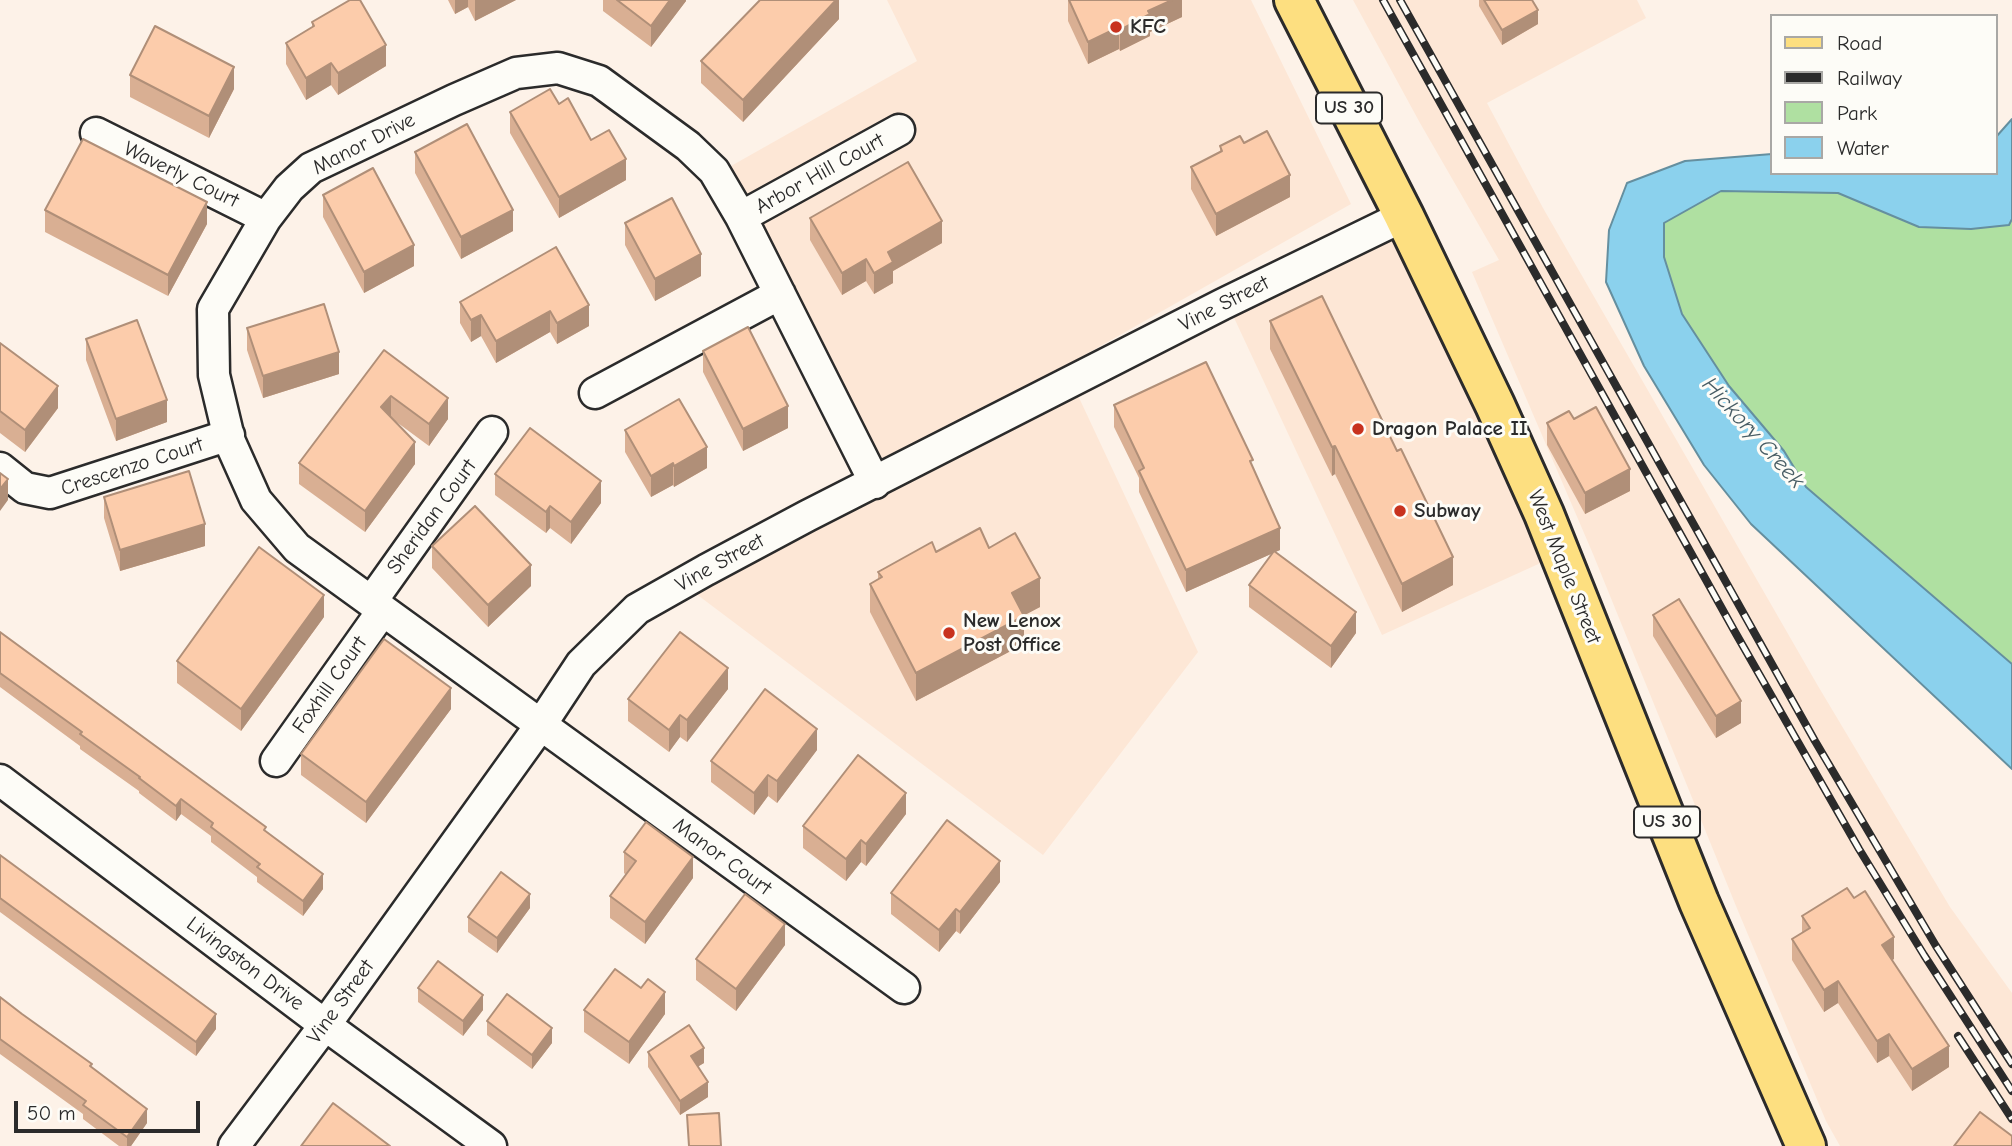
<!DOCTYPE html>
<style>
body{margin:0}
#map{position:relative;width:2012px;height:1146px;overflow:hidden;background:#fdf2e8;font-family:"Comic Neue",sans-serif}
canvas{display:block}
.legend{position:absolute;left:1770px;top:14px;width:228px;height:161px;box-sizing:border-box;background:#fdfcf7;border:2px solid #a9a8a5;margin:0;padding:9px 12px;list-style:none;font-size:21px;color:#2b2b2b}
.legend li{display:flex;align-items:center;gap:14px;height:35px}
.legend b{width:35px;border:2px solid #a9a8a5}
.scale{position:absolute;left:14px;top:1101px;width:186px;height:32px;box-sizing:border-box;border:4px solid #2b2b2b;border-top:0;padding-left:9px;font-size:21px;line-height:24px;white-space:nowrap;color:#2b2b2b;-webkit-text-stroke:5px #fdfcf7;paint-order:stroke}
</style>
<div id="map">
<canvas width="2012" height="1146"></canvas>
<ul class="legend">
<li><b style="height:9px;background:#fddf80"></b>Road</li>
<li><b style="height:9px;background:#2b2b2b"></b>Railway</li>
<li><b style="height:19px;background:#afe0a1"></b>Park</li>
<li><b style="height:19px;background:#8bd1ed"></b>Water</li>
</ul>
<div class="scale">50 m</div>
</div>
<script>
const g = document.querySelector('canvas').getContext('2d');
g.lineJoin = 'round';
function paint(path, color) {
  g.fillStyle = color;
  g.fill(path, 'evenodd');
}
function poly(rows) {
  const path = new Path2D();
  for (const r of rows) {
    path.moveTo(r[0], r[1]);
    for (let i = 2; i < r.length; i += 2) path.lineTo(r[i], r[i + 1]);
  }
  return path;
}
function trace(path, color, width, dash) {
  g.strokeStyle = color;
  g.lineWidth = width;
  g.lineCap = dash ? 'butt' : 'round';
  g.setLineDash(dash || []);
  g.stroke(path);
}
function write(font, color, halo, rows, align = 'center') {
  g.font = font + ' "Comic Neue",sans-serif';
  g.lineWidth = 6;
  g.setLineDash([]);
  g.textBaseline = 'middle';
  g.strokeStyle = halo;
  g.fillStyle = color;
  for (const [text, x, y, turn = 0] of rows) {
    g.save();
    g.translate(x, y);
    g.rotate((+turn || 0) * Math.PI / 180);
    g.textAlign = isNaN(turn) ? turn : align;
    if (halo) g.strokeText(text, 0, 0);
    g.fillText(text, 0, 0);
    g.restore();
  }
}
paint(poly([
 [887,0,1251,0,1351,204,864,480,708,179,917,61],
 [1353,0,1637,0,1646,18,1487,103,1543,208,1818,686,1950,907,2012,993,2012,1146,1840,1146,1826,1121,1736,906,1593,554,1472,272,1499,260,1420,123],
 [1401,224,1556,556,1382,635,1229,307],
 [1074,387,1198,652,1043,855,687,587]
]), '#fde7d6');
paint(poly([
 [1721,191,1838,193,1919,227,2008,225,2012,219,2012,664,1806,487,1784,451,1729,386,1682,314,1664,257,1664,223]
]), '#afe0a1');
const water = poly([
 [2012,119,2012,219,2009,225,1971,229,1919,227,1838,193,1721,191,1664,223,1664,257,1682,314,1729,386,1784,451,1806,487,2012,664,2012,769,1751,524,1704,465,1644,366,1606,282,1609,230,1627,183,1685,161,1772,154,1772,173,1996,173,1996,137,2012,119]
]);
paint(water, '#8bd1ed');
trace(water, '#658f9f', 2);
const minor = poly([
 [96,133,266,218],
 [741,217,899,130],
 [595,393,780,294],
 [0,468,25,488,50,493,229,435],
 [875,483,741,217,714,171,688,146,599,81,558,68,516,73,454,100,311,168,289,188,266,218,213,309,214,375,230,442,256,500,297,548,904,988],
 [371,602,492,432],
 [276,761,383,610],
 [0,780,325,1025,491,1146],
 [234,1146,325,1025,540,726,581,664,637,609,706,570,807,516,1223,304,1404,216]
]);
const major = poly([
 [1294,0,1404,216,1495,405,1544,514,1699,902,1806,1146]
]);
trace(minor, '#2b2b2b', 35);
trace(major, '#2b2b2b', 44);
trace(minor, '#fdfcf7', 30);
trace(major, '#fddf80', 38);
const rail = poly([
 [1383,0,1735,632,1859,849,1924,955,2012,1091],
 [1400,0,1815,741,1936,946,2012,1064],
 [1958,1036,2012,1119]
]);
trace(rail, '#2b2b2b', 8);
trace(rail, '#fdfcf7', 5, [16]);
paint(poly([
 [448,0,516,0,475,21,468,7,455,14],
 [603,0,686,0,686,1,651,47,603,11],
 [839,0,839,19,743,122,701,83,701,61],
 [1068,0,1182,0,1182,17,1150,32,1150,36,1120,51,1119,49,1088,64,1068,21],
 [1479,0,1532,0,1538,24,1502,45,1479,6],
 [312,22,386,66,338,95,331,85,306,100,286,64,286,43,312,27],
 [130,75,234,89,209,138,130,97],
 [559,104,626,180,559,218,510,133,510,112],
 [1220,146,1290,197,1216,236,1191,189,1191,167,1220,152],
 [415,152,513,231,461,259,415,173],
 [323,195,414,266,364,293,323,217],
 [45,210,207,224,168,296,45,232],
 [810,218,942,243,893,271,893,283,874,294,866,281,842,295,810,240],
 [625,223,701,276,655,301,625,245],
 [556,247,589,326,557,344,550,332,496,363,481,336,471,342,460,323,460,302],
 [1270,321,1453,585,1402,612,1335,474,1332,476,1270,349],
 [247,328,339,374,263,398,247,350],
 [86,339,167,422,116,441,86,360],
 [0,343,58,408,25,452,0,433],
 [384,350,448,419,429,446,391,418,415,464,365,532,299,484,299,463],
 [703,351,788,428,743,451,703,372],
 [1114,405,1253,468,1280,550,1275,552,1356,633,1331,668,1249,607,1249,585,1273,553,1186,592,1139,492,1139,478,1114,427],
 [1574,419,1630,491,1585,514,1547,445,1547,423],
 [625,430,707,468,674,487,673,485,651,497,625,452],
 [495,474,601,503,571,544,550,528,546,533,495,495],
 [104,497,205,546,120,571,104,518],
 [432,546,531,586,488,627,432,568],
 [989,548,1040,607,1023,615,1024,644,916,701,870,612,870,584,878,580,878,572,936,552],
 [1653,615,1741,723,1716,738,1653,636],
 [324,617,241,731,177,683,177,661],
 [0,632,266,832,323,889,303,916,257,882,257,877,211,842,211,836,181,814,176,821,139,793,139,791,80,749,80,746,0,687],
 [728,689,687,742,680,737,669,752,628,721,628,699],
 [451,709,366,823,301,775,301,754],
 [817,750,777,803,768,796,754,815,711,782,711,761],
 [906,814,866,866,861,862,846,881,803,848,803,826],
 [624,852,693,878,645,944,610,918,610,896,626,875,624,873],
 [0,855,216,1029,196,1056,0,912],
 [1000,882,960,934,956,931,939,952,891,914,891,893],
 [530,908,497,953,468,932,468,917],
 [1802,916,1894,959,1892,960,1949,1067,1912,1091,1889,1056,1877,1063,1838,1003,1824,1012,1792,960,1792,939,1802,933],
 [785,945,736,1011,696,980,696,959],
 [418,988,483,1010,463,1036,418,1002],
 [641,988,665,1014,629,1064,584,1032,584,1010],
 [0,997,92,1068,147,1123,131,1146,119,1146,83,1119,83,1114,0,1054],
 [487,1021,552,1043,532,1069,487,1035],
 [648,1052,704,1063,698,1066,708,1097,680,1115,648,1067]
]), '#d9af93');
paint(poly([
 [455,0,468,0,468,7,455,14],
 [475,0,516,0,475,21],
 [670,0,686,0,686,1,651,47,651,26],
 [836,0,839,0,839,19,743,122,743,100],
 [1172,0,1182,0,1182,17,1150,32,1150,36,1120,51,1120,30,1148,11],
 [1538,10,1538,24,1502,45,1502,30],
 [1119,27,1119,49,1088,64,1088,42],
 [386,45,386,66,338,95,338,73],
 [331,63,331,85,306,100,306,78],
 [234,67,234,89,209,138,209,116],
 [626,159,626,180,559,218,559,197],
 [1290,175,1290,197,1216,236,1216,214],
 [207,202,207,224,168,296,168,275],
 [513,210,513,231,461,259,461,237],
 [942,221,942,243,893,271,893,283,874,294,874,273,888,252],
 [414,245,414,266,364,293,364,272],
 [701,254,701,276,655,301,655,279],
 [866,259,866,281,842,295,842,273],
 [589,305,589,326,557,344,557,323],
 [550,311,550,332,496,363,496,341],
 [481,315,481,336,471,342,471,320],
 [339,352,339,374,263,398,263,376],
 [58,386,58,408,25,452,25,430],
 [391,396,391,417,381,429,381,407],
 [448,398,448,419,429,446,429,424],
 [167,400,167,422,116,441,116,419],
 [788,406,788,428,743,451,743,429],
 [415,442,415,464,365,532,365,511],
 [1335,446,1335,474,1332,476,1332,447],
 [707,447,707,468,674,487,674,466],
 [673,463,673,485,651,497,651,476],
 [1630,469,1630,491,1585,514,1585,493],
 [8,479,8,500,0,511,0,489],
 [601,481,601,503,571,544,571,522],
 [550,506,550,528,546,533,546,512],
 [205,524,205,546,120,571,120,550],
 [1280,528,1280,550,1186,592,1186,570],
 [1453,557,1453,585,1402,612,1402,584],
 [531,565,531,586,488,627,488,605],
 [1040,578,1040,607,1012,622,1012,593],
 [324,595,324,617,241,731,241,709],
 [1356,612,1356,633,1331,668,1331,646],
 [1024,616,1024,644,916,701,916,673],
 [728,668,728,689,687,742,687,720],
 [451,688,451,709,366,823,366,802],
 [1741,701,1741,723,1716,738,1716,716],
 [680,715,680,737,669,752,669,730],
 [817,729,817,750,777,803,777,781],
 [768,775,768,796,754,815,754,793],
 [906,793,906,814,866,866,866,844],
 [181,799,181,814,176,821,176,806],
 [861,840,861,862,846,881,846,859],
 [693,857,693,878,645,944,645,922],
 [1000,861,1000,882,960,934,960,912],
 [323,874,323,889,303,916,303,901],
 [530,894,530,908,497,953,497,938],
 [956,909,956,931,939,952,939,930],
 [785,924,785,945,736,1011,736,989],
 [1894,937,1894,959,1882,966,1882,945],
 [1838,981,1838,1003,1824,1012,1824,990],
 [665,992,665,1014,629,1064,629,1042],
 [483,995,483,1010,463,1036,463,1021],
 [216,1014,216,1029,196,1056,196,1042],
 [552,1028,552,1043,532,1069,532,1055],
 [1889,1034,1889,1056,1877,1063,1877,1041],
 [1949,1046,1949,1067,1912,1091,1912,1069],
 [704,1048,704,1063,691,1071,691,1056],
 [708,1082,708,1097,680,1115,680,1101],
 [147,1109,147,1123,131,1146,127,1146,127,1137]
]), '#b08f78');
const building = poly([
 [350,0,360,0,386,45,338,73,331,63,306,78,286,43,314,26,312,22,350,0],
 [617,0,670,0,651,26,617,0],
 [760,0,836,0,743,100,701,61,760,0],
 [1069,0,1172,0,1148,11,1150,14,1120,30,1119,27,1088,42,1069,0],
 [1484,0,1532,0,1538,10,1502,30,1484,0],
 [155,26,234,67,209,116,130,75,155,26],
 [550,89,559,104,568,98,591,140,609,130,626,159,559,197,510,112,550,89],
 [467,124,513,210,461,237,415,152,467,124],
 [1267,131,1290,175,1216,214,1191,167,1222,151,1220,146,1240,136,1244,143,1267,131],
 [83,139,207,202,168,275,45,210,83,139],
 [908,162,942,221,888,252,893,262,874,273,866,259,842,273,810,218,908,162],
 [373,168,414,245,364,272,323,195,373,168],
 [672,198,701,254,655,279,625,223,672,198],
 [556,247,589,305,557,323,550,311,496,341,481,315,471,320,460,302,556,247],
 [1322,296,1397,451,1401,449,1453,557,1402,584,1335,446,1332,447,1270,321,1322,296],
 [324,304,339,352,263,376,247,328,324,304],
 [137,320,167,400,116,419,86,339,137,320],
 [748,327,788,406,743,429,703,351,748,327],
 [0,343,58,386,25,430,0,411,0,343],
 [384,350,448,398,429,424,391,396,381,407,415,442,365,511,299,463,384,350],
 [1206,362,1253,460,1250,461,1280,528,1186,570,1139,471,1144,468,1114,405,1206,362],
 [679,399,707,447,674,466,673,463,651,476,625,430,679,399],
 [1596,407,1630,469,1585,493,1547,423,1569,411,1574,419,1596,407],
 [530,428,601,481,571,522,550,506,546,512,495,474,530,428],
 [189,471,205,524,120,550,104,497,189,471],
 [0,473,8,479,0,489,0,473],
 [475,506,531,565,488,605,432,546,475,506],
 [980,528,989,548,1015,533,1040,578,1012,593,1024,616,916,673,870,584,882,577,878,572,932,542,936,552,980,528],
 [259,547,324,595,241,709,177,661,259,547],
 [1274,551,1356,612,1331,646,1249,585,1274,551],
 [1679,599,1741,701,1716,716,1653,615,1679,599],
 [0,632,266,827,264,830,323,874,303,901,257,867,260,864,211,827,213,823,181,799,176,806,139,778,140,777,80,734,82,732,0,673,0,632],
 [680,632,728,668,687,720,680,715,669,730,628,699,680,632],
 [384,639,451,688,366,802,301,754,384,639],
 [765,689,817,729,777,781,768,775,754,793,711,761,765,689],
 [858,755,906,793,866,844,861,840,846,859,803,826,858,755],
 [947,820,1000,861,960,912,956,909,939,930,891,893,947,820],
 [646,822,693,857,645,922,610,896,636,861,624,852,646,822],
 [0,855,216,1014,196,1042,0,898,0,855],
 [501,872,530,894,497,938,468,917,501,872],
 [1847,888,1854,898,1865,891,1894,937,1882,945,1949,1046,1912,1069,1889,1034,1877,1041,1838,981,1824,990,1792,939,1810,928,1802,916,1847,888],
 [745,894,785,924,736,989,696,959,745,894],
 [438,961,483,995,463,1021,418,988,438,961],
 [615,969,641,988,648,979,665,992,629,1042,584,1010,615,969],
 [507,994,552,1028,532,1055,487,1021,507,994],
 [0,997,22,1014,92,1064,90,1066,147,1109,127,1137,83,1105,86,1101,0,1039,0,997],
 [689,1025,704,1048,691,1056,708,1082,680,1101,648,1052,689,1025],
 [333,1103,390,1146,301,1146,333,1103],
 [1980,1112,2012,1136,2012,1146,1954,1146,1980,1112],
 [719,1113,721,1146,689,1146,687,1115,719,1113]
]);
paint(building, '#fcccab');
trace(building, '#b08f78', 2);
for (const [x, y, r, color] of [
 [1116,27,7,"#c8321e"],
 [1358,429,7,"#c8321e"],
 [1400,511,7,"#c8321e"],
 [949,633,7,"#c8321e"]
]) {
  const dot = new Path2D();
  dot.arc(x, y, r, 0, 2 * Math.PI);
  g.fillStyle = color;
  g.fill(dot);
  trace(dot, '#fdfcf7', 2.5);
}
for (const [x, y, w] of [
 [1349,108,66],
 [1667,822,66]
]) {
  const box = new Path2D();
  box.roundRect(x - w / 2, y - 15.5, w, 31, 5);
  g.fillStyle = '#fdfcf7';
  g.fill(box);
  trace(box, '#2b2b2b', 2);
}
write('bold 19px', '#2b2b2b', null, [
 ["US 30",1349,108],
 ["US 30",1667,822]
]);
write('bold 21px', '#2b2b2b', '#fdfcf7', [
 ["KFC",1130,27],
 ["Dragon Palace II",1372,429],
 ["Subway",1414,511],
 ["New Lenox",963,621],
 ["Post Office",963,645]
], 'left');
write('21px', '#2b2b2b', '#fdfcf7', [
 ["Manor Drive",364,144,-27],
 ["Arbor Hill Court",820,174,-29],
 ["Waverly Court",181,175,26],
 ["Vine Street",1224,304,-27],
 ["Crescenzo Court",132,467,-18],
 ["Sheridan Court",432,517,-54],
 ["Vine Street",720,563,-29],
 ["West Maple Street",1564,567,68],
 ["Foxhill Court",330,685,-55],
 ["Manor Court",722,857,36],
 ["Livingston Drive",245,964,37],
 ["Vine Street",341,1002,-54]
]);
write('italic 23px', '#485d65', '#fdfcf7', [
 ["Hickory Creek",1753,433,48]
]);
</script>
